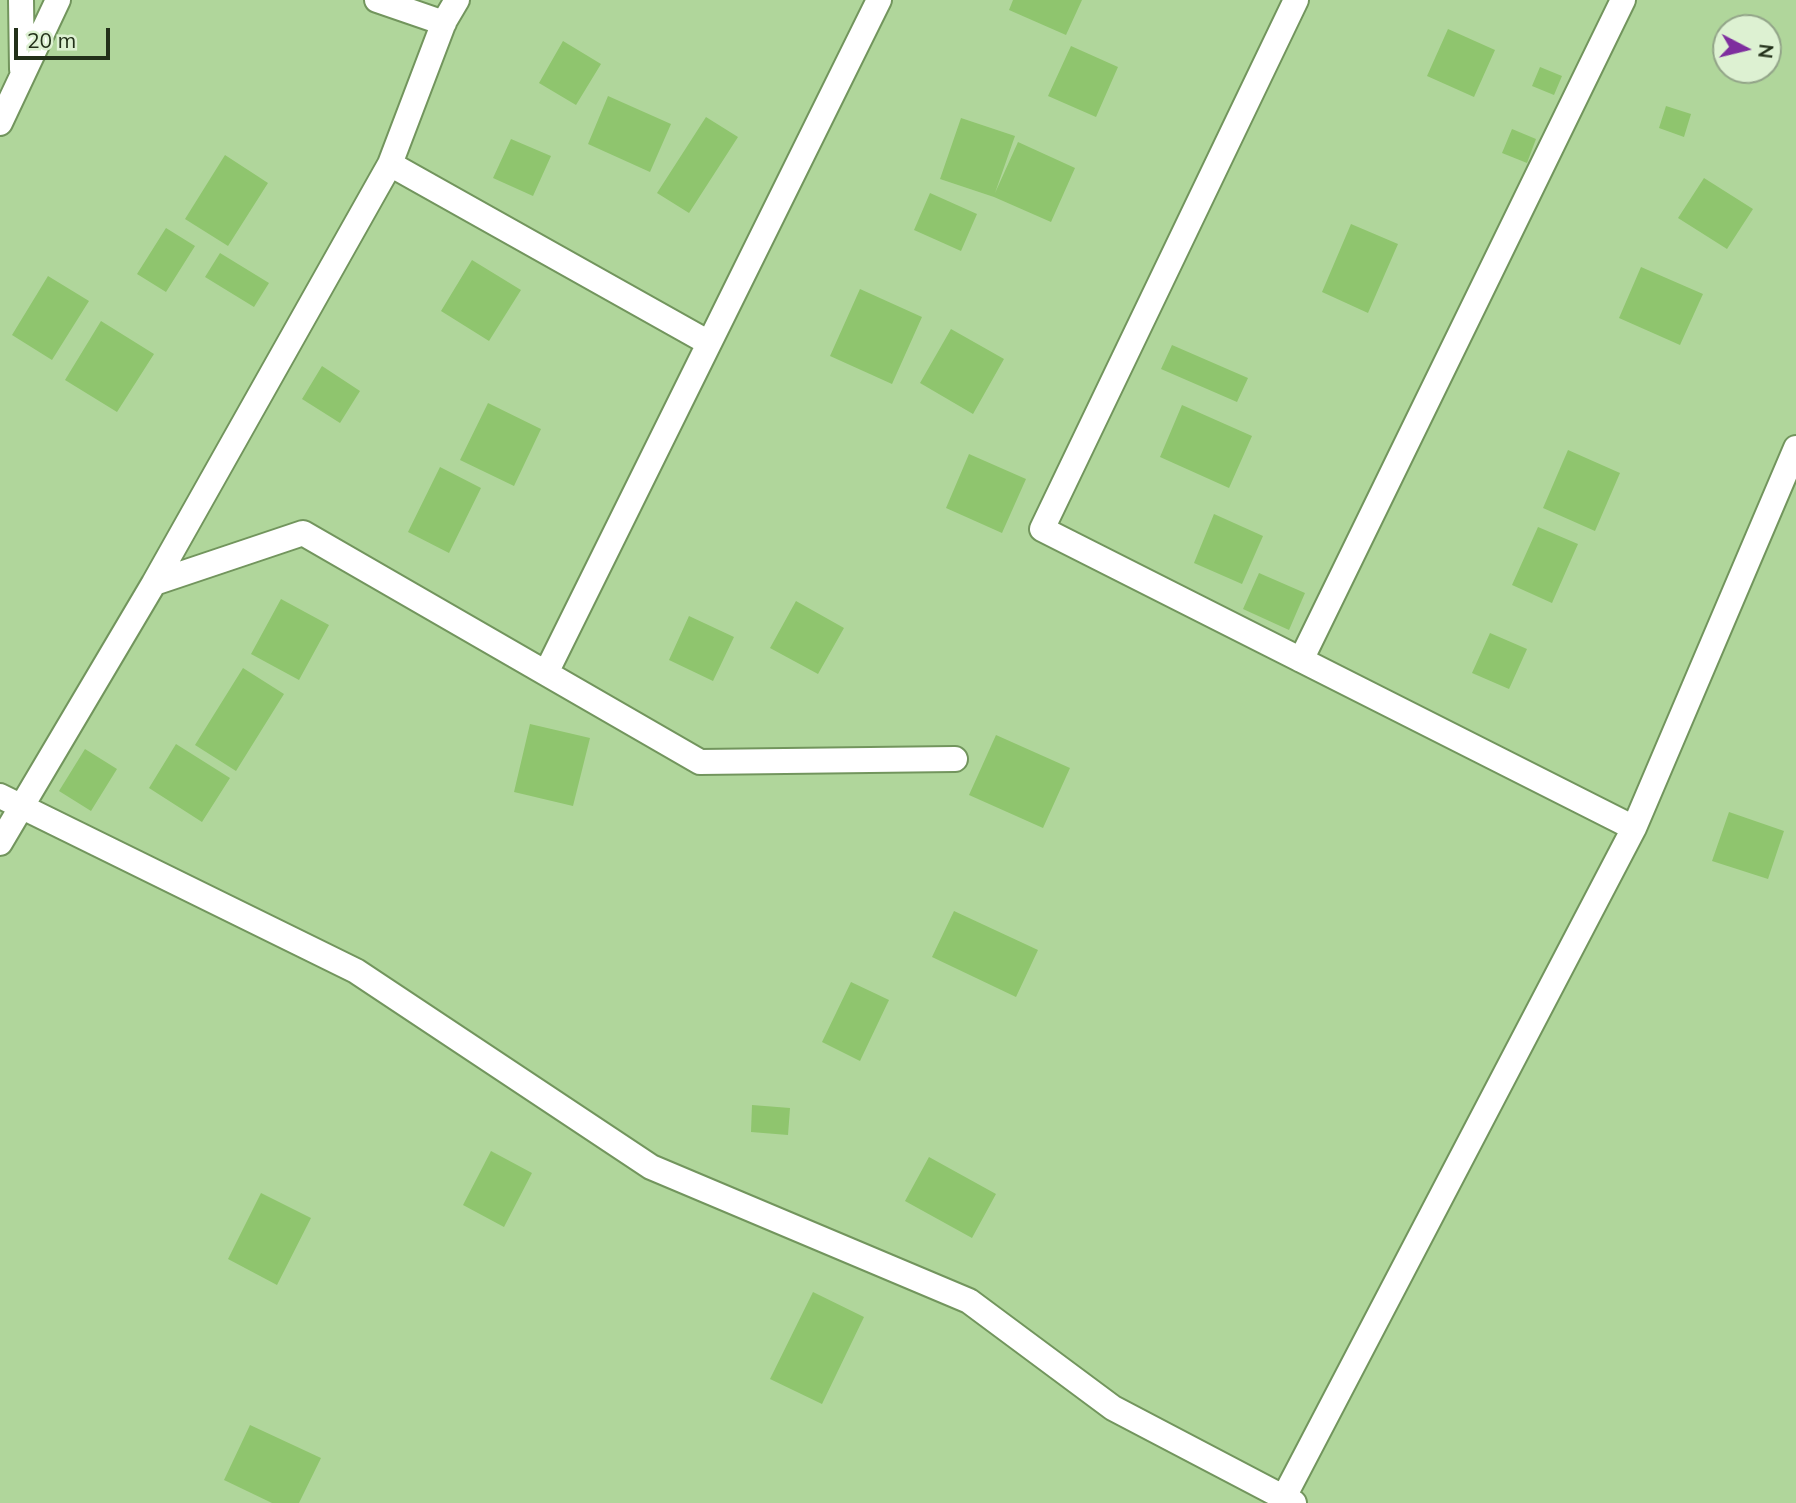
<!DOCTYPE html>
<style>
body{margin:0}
#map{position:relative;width:1796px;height:1503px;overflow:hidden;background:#b0d69b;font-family:Mulish,sans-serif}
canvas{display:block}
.north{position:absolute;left:1712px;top:14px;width:70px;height:70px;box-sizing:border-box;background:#ddf1d2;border:2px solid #92a488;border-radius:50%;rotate:97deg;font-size:19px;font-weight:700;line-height:28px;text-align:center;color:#223019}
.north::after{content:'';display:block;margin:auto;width:24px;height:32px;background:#7e2e9e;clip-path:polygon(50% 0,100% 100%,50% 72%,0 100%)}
.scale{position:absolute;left:14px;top:28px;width:96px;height:32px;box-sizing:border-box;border:4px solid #223019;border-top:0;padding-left:9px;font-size:21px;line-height:24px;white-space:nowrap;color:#223019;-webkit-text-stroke:5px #ddf1d2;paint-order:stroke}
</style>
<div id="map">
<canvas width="1796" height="1503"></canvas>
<div class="north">N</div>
<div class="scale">20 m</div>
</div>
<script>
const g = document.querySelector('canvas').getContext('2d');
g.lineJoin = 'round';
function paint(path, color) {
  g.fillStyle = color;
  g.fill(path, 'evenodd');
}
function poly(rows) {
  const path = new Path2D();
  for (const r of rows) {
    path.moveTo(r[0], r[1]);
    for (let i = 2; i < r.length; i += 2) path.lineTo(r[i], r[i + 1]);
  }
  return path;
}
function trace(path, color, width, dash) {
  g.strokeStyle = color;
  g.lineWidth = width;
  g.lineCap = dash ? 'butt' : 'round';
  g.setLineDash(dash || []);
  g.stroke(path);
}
paint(poly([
 [1013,0,1082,0,1066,35,1009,10],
 [1448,29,1495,50,1474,97,1427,76],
 [563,41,601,64,576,105,539,83],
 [1071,46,1118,67,1096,117,1048,96],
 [1540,67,1562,76,1554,95,1532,86],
 [608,96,671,124,650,172,588,144],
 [1666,106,1691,114,1684,137,1659,128],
 [706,117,738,137,689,213,657,193],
 [961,118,1015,136,995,193,1018,142,1075,168,1051,222,994,197,940,179],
 [1512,129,1536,139,1527,163,1502,153],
 [511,139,551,156,533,196,493,178],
 [225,155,268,183,228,246,185,219],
 [1704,178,1753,209,1727,249,1678,218],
 [930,193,977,214,961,251,914,230],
 [1351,224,1398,244,1368,313,1322,292],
 [166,228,195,246,166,292,137,274],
 [220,253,269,283,254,307,205,277],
 [472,260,521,290,489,341,441,311],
 [1641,267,1703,294,1680,345,1619,318],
 [48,276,89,301,52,360,12,335],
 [860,289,922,317,892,384,830,356],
 [101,321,154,354,117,412,65,380],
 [951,329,1004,359,973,414,920,383],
 [1172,345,1248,378,1237,402,1161,369],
 [322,366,360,391,340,423,302,399],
 [488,403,541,429,514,486,460,460],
 [1182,405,1252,436,1229,488,1160,457],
 [1568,450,1620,473,1595,531,1543,508],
 [969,454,1026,479,1002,533,946,508],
 [440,467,481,488,449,553,408,532],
 [1214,514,1263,536,1242,584,1194,563],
 [1538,527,1578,544,1552,603,1512,585],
 [1259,573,1305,593,1289,630,1243,609],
 [281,599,329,625,299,680,251,654],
 [796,601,844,628,818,674,770,648],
 [689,616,734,637,713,681,669,660],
 [1490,633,1527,649,1509,689,1472,673],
 [243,668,284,694,236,771,195,745],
 [530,724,590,738,573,806,514,792],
 [996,735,1070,768,1043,828,969,795],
 [176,744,230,778,202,822,149,788],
 [85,749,117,769,91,811,59,791],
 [1729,812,1784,831,1768,879,1712,861],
 [954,911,1038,950,1016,997,932,957],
 [851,982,889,1000,860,1061,822,1042],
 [752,1105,790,1108,788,1135,751,1132],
 [491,1151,532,1173,504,1227,463,1205],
 [929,1157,996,1194,972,1238,905,1201],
 [261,1193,311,1218,277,1285,228,1259],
 [813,1292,864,1317,822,1404,770,1379],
 [250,1425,321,1458,299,1503,272,1503,224,1480]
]), '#8fc56e');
const street = poly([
 [21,0,22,69],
 [377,0,444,23],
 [1296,0,1042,529,1634,828],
 [0,123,58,0],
 [390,164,709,343],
 [154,583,390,164,444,22,457,0],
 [1301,660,1623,0],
 [546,673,879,0],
 [0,796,356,971,651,1167,969,1301,1113,1408,1294,1503],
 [0,843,154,583,303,533,700,762,955,759],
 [1284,1497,1634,828,1796,448]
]);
trace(street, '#72955d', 28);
trace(street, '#fff', 24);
</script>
